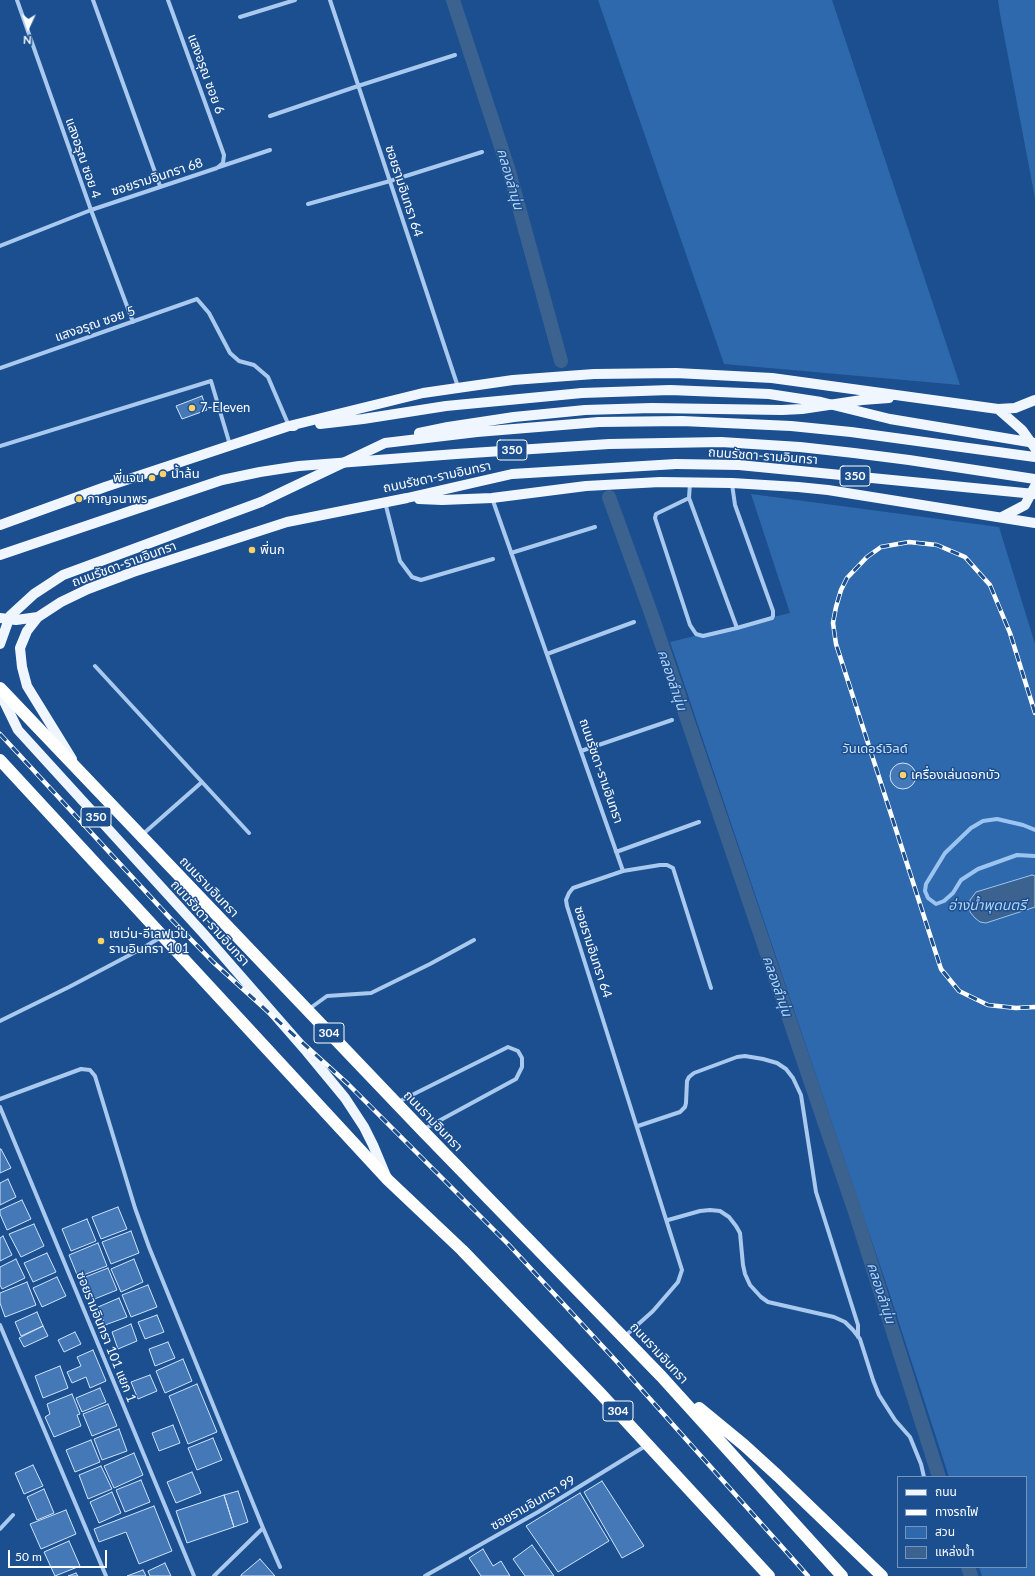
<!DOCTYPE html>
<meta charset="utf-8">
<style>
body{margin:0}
#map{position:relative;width:1035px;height:1576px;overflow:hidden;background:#1b4f8f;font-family:Lato,"Noto Sans Thai",sans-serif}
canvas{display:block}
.legend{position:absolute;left:897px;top:1476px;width:130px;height:92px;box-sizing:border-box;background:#1b4f8f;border:1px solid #7695bc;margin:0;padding:5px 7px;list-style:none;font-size:12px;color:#fff}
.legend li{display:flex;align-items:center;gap:8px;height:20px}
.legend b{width:20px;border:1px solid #7695bc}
.north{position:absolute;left:8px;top:8px;width:40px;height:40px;-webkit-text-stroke:3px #1b4f8f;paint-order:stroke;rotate:183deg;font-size:11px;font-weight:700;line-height:16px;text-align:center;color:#fff}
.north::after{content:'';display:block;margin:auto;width:14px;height:18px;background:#fff;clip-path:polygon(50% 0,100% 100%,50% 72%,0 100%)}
.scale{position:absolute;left:8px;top:1550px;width:99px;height:18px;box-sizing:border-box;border:2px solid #fff;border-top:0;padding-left:5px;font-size:12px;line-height:14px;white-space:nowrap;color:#fff;-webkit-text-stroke:3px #1b4f8f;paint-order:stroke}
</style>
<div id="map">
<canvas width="1035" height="1576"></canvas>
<ul class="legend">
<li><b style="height:5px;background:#f0f6ff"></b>ถนน</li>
<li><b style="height:5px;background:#fff"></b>ทางรถไฟ</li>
<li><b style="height:11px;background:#2e69ad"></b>สวน</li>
<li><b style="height:11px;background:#3c6290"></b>แหล่งน้ำ</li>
</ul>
<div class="north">N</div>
<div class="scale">50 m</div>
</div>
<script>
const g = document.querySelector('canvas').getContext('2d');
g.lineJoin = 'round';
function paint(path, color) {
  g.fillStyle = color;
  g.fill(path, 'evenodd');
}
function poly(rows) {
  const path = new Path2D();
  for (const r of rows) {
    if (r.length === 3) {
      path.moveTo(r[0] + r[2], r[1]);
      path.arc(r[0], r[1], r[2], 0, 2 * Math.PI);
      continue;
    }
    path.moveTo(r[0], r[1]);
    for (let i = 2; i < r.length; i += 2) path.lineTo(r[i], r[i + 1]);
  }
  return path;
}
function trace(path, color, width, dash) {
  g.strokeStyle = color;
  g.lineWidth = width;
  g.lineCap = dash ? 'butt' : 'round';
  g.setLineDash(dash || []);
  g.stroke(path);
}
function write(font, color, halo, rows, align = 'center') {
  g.font = font + ' Lato,"Noto Sans Thai",sans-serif';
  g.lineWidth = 3;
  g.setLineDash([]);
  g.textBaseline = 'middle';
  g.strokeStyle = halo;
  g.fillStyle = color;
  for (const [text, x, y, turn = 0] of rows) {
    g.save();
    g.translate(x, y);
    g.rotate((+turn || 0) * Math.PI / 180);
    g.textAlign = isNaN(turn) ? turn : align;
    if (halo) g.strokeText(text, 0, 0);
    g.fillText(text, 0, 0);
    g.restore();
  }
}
paint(poly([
 [598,0,832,0,960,385,724,364],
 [998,0,1035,0,1035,198,1000,14],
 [751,494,999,527,1035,644,1035,1576,982,1576,979,1567,1026,1567,1026,1477,949,1477,889,1292,670,642,790,613]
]), '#2e69ad');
const water = poly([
 [1032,875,1035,876,1035,907,986,923,980,922,975,918,970,912,970,900,976,892,1032,875]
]);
paint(water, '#3c6290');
trace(water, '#9cc4f0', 1);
trace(poly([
 [1035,830,1023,825,997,819,983,821,971,828,945,853,926,884,925,891,928,898,936,904,944,901,953,893,961,880,978,869,1017,855,1035,856]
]), '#9cc4f0', 4);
trace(poly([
 [453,0,509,171,561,361],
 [609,497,651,613,856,1215,939,1477],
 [968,1567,971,1576]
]), '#3c6290', 14);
const building = poly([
 [202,396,207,410,182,419,176,406,202,396],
 [903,776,13],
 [0,1149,1,1149,11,1168,0,1173,0,1149],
 [8,1179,16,1197,0,1205,0,1183,8,1179],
 [22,1200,31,1219,7,1230,0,1214,0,1210,22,1200],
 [118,1207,127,1229,101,1239,92,1217,118,1207],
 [87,1219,96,1241,71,1251,62,1229,87,1219],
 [34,1224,44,1246,21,1257,9,1234,34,1224],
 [131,1231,139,1253,111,1264,102,1242,131,1231],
 [3,1236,12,1255,0,1261,0,1238,3,1236],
 [98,1243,107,1266,78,1277,69,1255,98,1243],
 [47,1253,56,1272,33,1282,24,1263,47,1253],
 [16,1259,25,1278,2,1289,0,1285,0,1267,16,1259],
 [134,1259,143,1282,121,1292,111,1269,134,1259],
 [108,1268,117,1290,92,1300,83,1278,108,1268],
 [57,1277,66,1296,42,1307,33,1288,57,1277],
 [27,1282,36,1305,5,1317,0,1303,0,1293,27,1282],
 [148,1285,157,1307,131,1317,122,1295,148,1285],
 [119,1298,127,1317,105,1325,98,1307,119,1298],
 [37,1312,43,1326,21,1336,15,1322,37,1312],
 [157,1315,164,1332,145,1339,138,1322,157,1315],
 [131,1324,137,1341,118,1349,112,1332,131,1324],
 [43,1326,48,1336,24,1347,19,1338,43,1326],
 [75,1332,81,1344,64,1352,58,1340,75,1332],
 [168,1342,175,1358,155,1366,149,1349,168,1342],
 [93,1350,106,1381,90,1388,86,1377,72,1383,67,1372,81,1366,77,1357,93,1350],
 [183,1359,192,1381,165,1393,156,1371,183,1359],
 [60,1366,68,1388,43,1398,35,1376,60,1366],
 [150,1375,157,1391,138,1399,131,1382,150,1375],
 [197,1384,217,1432,188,1444,169,1396,197,1384],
 [100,1388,106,1402,82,1412,76,1398,100,1388],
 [72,1394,80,1414,77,1415,81,1426,54,1437,45,1417,50,1414,47,1404,72,1394],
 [108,1404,117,1426,92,1436,83,1414,108,1404],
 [173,1425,180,1443,159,1451,152,1433,173,1425],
 [119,1429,127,1451,102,1460,94,1439,119,1429],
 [213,1438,222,1460,197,1470,188,1448,213,1438],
 [91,1440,100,1462,75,1472,66,1450,91,1440],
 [134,1453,143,1475,114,1488,104,1466,134,1453],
 [33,1465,43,1486,24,1494,15,1473,33,1465],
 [101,1466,112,1489,88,1499,79,1475,101,1466],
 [192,1472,201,1493,176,1503,167,1482,192,1472],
 [141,1480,150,1502,125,1512,116,1490,141,1480],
 [602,1481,644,1546,622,1558,584,1492,602,1481],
 [44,1489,54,1513,37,1520,27,1497,44,1489],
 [238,1491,248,1522,234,1527,224,1495,238,1491],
 [112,1492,121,1513,99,1523,90,1502,112,1492],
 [580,1493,609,1541,558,1572,526,1526,580,1493],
 [224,1495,234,1527,187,1543,176,1511,224,1495],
 [154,1506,172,1551,139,1564,126,1532,99,1542,94,1529,154,1506],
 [66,1510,76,1534,41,1549,30,1524,66,1510],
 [69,1541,80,1566,55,1576,44,1552,69,1541],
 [532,1545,554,1576,525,1576,513,1559,532,1545],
 [483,1549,493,1566,501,1561,510,1576,481,1576,469,1558,483,1549],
 [260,1559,275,1576,241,1576,241,1575,260,1559],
 [165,1563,171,1576,150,1576,148,1571,165,1563],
 [143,1570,146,1576,127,1576,143,1570],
 [76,1573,78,1576,68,1576,76,1573]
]);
paint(building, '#4478b7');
trace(building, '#cfe3fa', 1);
trace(poly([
 [17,0,91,210,133,322],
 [93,0,160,186],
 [330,0,458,387],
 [240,17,295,0],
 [270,116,358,86,455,55],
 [219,167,270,150],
 [308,204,390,181,482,152],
 [0,246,91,210,217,168,223,163,224,155,168,0],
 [0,368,197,299,209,313,230,353,239,361,254,365,268,377,289,426],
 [0,446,211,381,230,445],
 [690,483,689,498,656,514,655,518,690,625,696,634,703,636,737,628,772,618,773,616,773,611,735,505,732,484],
 [492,498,623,871],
 [689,498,737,628],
 [385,502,400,561,412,577,421,580,493,559],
 [511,553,595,527],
 [547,654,634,622],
 [95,666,202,782,143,834],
 [581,751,672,720],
 [202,782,249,833],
 [616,852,699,822],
 [309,1009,327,996,371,993,430,964,474,940],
 [0,1021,69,987,143,948,161,937],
 [0,1099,81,1069,90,1070,95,1076,135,1208,149,1247,263,1528,280,1567],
 [398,1102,508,1047,518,1051,522,1058,522,1067,516,1079,424,1129],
 [0,1107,194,1576],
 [638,1126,680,1112,685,1107,686,1103,687,1081,689,1077,694,1073,737,1057,745,1056,763,1059,777,1063,786,1069,793,1078,801,1095,816,1192,858,1325,858,1337],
 [668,1220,700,1211,710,1210,720,1211,729,1217,736,1226,740,1233,743,1265,745,1274,750,1285,761,1297,768,1302,834,1317,845,1322,853,1330,860,1339,873,1380,879,1395,895,1420,910,1437,921,1464,924,1477],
 [0,1325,106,1576],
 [624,1337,653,1311,678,1282,682,1270,567,906,566,900,569,893,573,888,623,871,660,865,667,865,673,868,711,988],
 [0,1529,13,1515],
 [214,1576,263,1528],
 [425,1576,538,1512,647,1445]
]), '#a9c9ee', 4);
trace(poly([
 [998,409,1022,430,1035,448],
 [320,424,363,419,446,406,582,393],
 [289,426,423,393,513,380,594,374,676,373,772,378,998,409,1015,408,1035,400],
 [419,433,448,427,514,417,585,410,652,408,782,410,802,409,862,400,889,398],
 [419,499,442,500,492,498,586,486,660,482,732,483,798,487,828,490,1035,523],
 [261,502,385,443,477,432,599,422,682,421,791,426,851,432,1035,457],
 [1002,517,1025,505,1035,486],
 [0,525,105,487,289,426,294,426],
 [0,618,16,620,38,617],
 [0,693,18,730,203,933,307,1052,345,1098,364,1127,373,1145,386,1176],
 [72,759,27,686,22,667,20,648,27,631,38,617,61,602,88,589,133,572,287,522,407,498,512,474,676,464]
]), '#f0f6ff', 10);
trace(poly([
 [0,688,422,1130,661,1376,842,1576],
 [0,760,388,1180,462,1250,600,1393,769,1576],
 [699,1408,744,1445,778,1476,882,1576]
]), '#fff', 12);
const rail = poly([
 [1035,713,1010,633,990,585,965,557,937,545,909,542,881,547,867,557,847,578,841,590,836,607,833,623,836,644,941,969,959,991,988,1005,1016,1008,1035,1007],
 [0,734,170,918,213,962,348,1084,509,1245,618,1363,808,1576]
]);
trace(rail, '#fff', 4.5);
trace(rail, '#1b4f8f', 3, [9]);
trace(poly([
 [582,393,670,390,769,394,821,402,890,419,1035,443],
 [676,464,739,465,1035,494],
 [0,555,222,480,260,472,299,466,456,454,609,444,721,442,800,447,854,453,909,460,1035,479],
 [0,644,10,616,34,594,63,575,261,502]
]), '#f0f6ff', 10);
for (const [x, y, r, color] of [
 [192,408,4,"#ffd166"],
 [163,474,4,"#ffd166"],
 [152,478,4,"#ffd166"],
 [79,499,4,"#ffd166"],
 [252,550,4,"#ffd166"],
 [903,775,4,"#ffd166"],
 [101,941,4,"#ffd166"]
]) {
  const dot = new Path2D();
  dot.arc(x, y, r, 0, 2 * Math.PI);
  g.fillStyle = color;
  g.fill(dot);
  trace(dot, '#1b4f8f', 1.5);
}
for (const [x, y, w] of [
 [512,450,30],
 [855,476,30],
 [96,817,30],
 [329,1033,30],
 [618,1411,30]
]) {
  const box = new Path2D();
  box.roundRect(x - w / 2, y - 10, w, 20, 3);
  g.fillStyle = '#1b4f8f';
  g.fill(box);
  trace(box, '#fff', 1);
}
write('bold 12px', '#fff', null, [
 ["350",512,450],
 ["350",855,476],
 ["350",96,817],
 ["304",329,1033],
 ["304",618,1411]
]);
write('13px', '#fff', '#1b4f8f', [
 ["แสงอรุณ ซอย 6",206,74,70],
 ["แสงอรุณ ซอย 4",83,158,71],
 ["ซอยรามอินทรา 68",157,177,-18],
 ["ซอยรามอินทรา 64",404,191,72],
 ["แสงอรุณ ซอย 5",95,324,-19],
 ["ถนนรัชดา-รามอินทรา",763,456,4],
 ["ถนนรัชดา-รามอินทรา",437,477,-12],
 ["ถนนรัชดา-รามอินทรา",124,564,-20],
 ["ถนนรัชดา-รามอินทรา",601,771,71],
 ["ถนนรามอินทรา",209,887,46],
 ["ถนนรัชดา-รามอินทรา",210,923,48],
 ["ซอยรามอินทรา 64",593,952,72],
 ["ถนนรามอินทรา",433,1121,46],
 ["ซอยรามอินทรา 101 แยก 1",106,1337,68],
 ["ถนนรามอินทรา",659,1353,47],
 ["ซอยรามอินทรา 99",533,1503,-30]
]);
write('13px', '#fff', '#1b4f8f', [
 ["7-Eleven",200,408],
 ["น้ำล้น",171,474],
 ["พี่แจน",144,478,"right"],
 ["กาญจนาพร",87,499],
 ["พี่นก",260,550],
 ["เครื่องเล่นดอกบัว",911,775],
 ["เซเว่น-อีเลฟเว่น",109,934],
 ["รามอินทรา 101",109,949]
], 'left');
write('13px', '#cfe3fa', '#1b4f8f', [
 ["วันเดอร์เวิลด์",875,749]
]);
write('italic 14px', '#b5d3f5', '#1b4f8f', [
 ["คลองลำนุ่น",510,179,74],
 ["คลองลำนุ่น",672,680,71],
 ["อ่างน้ำพุดนตรี",987,905],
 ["คลองลำนุ่น",777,986,71],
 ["คลองลำนุ่น",881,1293,72]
]);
</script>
